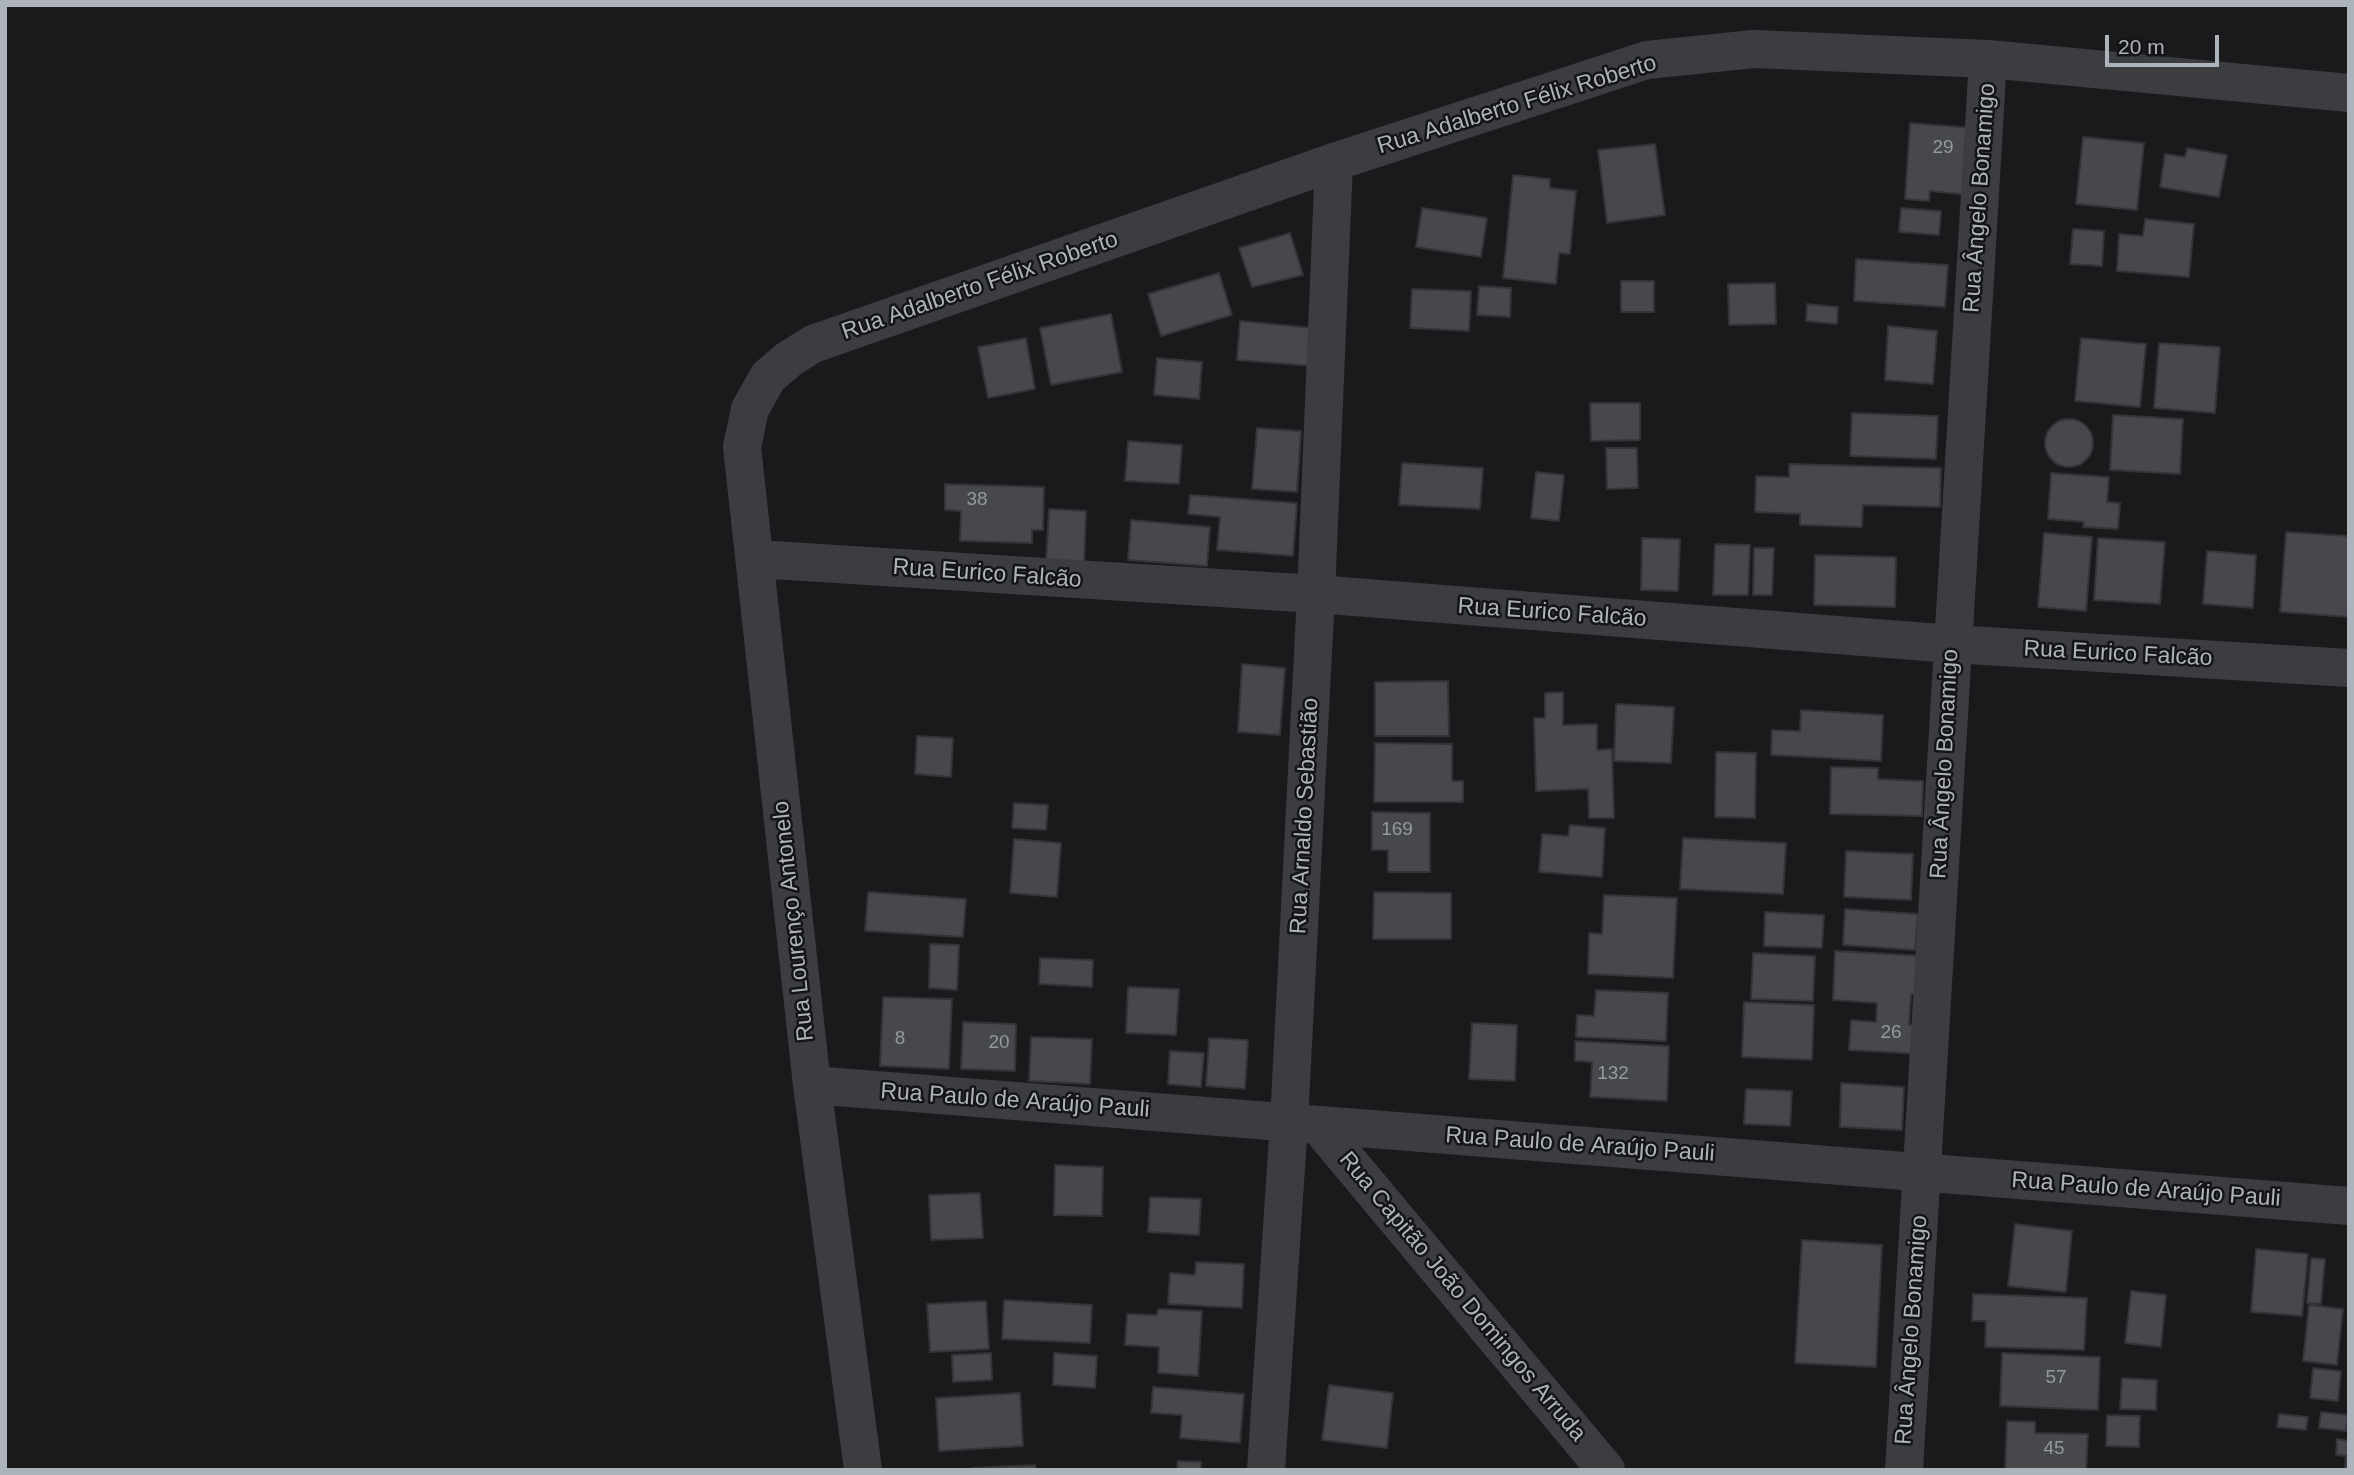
<!DOCTYPE html>
<meta charset="utf-8">
<style>
body{margin:0}
#map{position:relative;width:2354px;height:1475px;overflow:hidden;background:#1a1a1c;font-family:Helvetica,sans-serif}
canvas{display:block}
.frame{position:absolute;inset:0;border:7px solid #adb3bb;pointer-events:none}
.scale{position:absolute;left:2105px;top:35px;width:114px;height:32px;box-sizing:border-box;border:4px solid #adb3bb;border-top:0;padding-left:9px;font-size:21px;line-height:24px;white-space:nowrap;color:#adb3bb;-webkit-text-stroke:5px #151517;paint-order:stroke}
</style>
<div id="map">
<canvas width="2354" height="1475"></canvas>
<div class="frame"></div>
<div class="scale">20 m</div>
</div>
<script>
const g = document.querySelector('canvas').getContext('2d');
g.lineJoin = 'round';
function paint(path, color) {
  g.fillStyle = color;
  g.fill(path, 'evenodd');
}
function poly(rows) {
  const path = new Path2D();
  for (const r of rows) {
    if (r.length === 3) {
      path.moveTo(r[0] + r[2], r[1]);
      path.arc(r[0], r[1], r[2], 0, 2 * Math.PI);
      continue;
    }
    path.moveTo(r[0], r[1]);
    for (let i = 2; i < r.length; i += 2) path.lineTo(r[i], r[i + 1]);
  }
  return path;
}
function trace(path, color, width, dash) {
  g.strokeStyle = color;
  g.lineWidth = width;
  g.lineCap = dash ? 'butt' : 'round';
  g.setLineDash(dash || []);
  g.stroke(path);
}
function write(font, color, halo, rows, align = 'center') {
  g.font = font + ' Helvetica,sans-serif';
  g.lineWidth = 5;
  g.setLineDash([]);
  g.textBaseline = 'middle';
  g.strokeStyle = halo;
  g.fillStyle = color;
  for (const [text, x, y, turn = 0] of rows) {
    g.save();
    g.translate(x, y);
    g.rotate((+turn || 0) * Math.PI / 180);
    g.textAlign = isNaN(turn) ? turn : align;
    if (halo) g.strokeText(text, 0, 0);
    g.fillText(text, 0, 0);
    g.restore();
  }
}
const building = poly([
 [1910,123,1974,128,1969,195,1930,191,1929,201,1905,199,1910,123],
 [2083,137,2144,143,2137,210,2076,204,2083,137],
 [1655,144,1665,215,1607,223,1598,150,1655,144],
 [2187,148,2227,155,2219,197,2160,187,2165,154,2185,157,2187,148],
 [1513,175,1550,179,1550,188,1576,191,1570,254,1559,253,1556,284,1503,278,1513,175],
 [1422,208,1487,218,1481,257,1416,247,1422,208],
 [1901,208,1941,211,1939,235,1899,232,1901,208],
 [2145,219,2194,224,2189,277,2117,271,2119,234,2143,236,2145,219],
 [2073,229,2104,231,2102,266,2070,264,2073,229],
 [1290,233,1303,275,1252,287,1239,248,1290,233],
 [1856,259,1948,265,1945,307,1854,301,1856,259],
 [1219,273,1232,315,1161,336,1148,294,1219,273],
 [1621,281,1654,281,1654,312,1621,312,1621,281],
 [1775,283,1776,324,1729,325,1728,284,1775,283],
 [1479,286,1511,288,1510,317,1477,315,1479,286],
 [1412,289,1471,291,1469,331,1410,328,1412,289],
 [1807,304,1838,307,1837,324,1806,321,1807,304],
 [1111,314,1122,372,1051,385,1040,328,1111,314],
 [1240,321,1314,328,1312,366,1237,360,1240,321],
 [1888,326,1937,331,1933,384,1885,380,1888,326],
 [1026,338,1035,389,988,398,978,347,1026,338],
 [2081,338,2146,344,2140,407,2075,401,2081,338],
 [2159,343,2220,347,2215,413,2154,408,2159,343],
 [1157,358,1202,362,1199,399,1154,395,1157,358],
 [1590,403,1640,403,1640,440,1591,441,1590,403],
 [1852,413,1938,416,1936,459,1850,456,1852,413],
 [2113,415,2183,419,2180,474,2110,470,2113,415],
 [2069,443,24],
 [1257,428,1301,431,1297,492,1252,489,1257,428],
 [1128,441,1182,445,1179,484,1125,481,1128,441],
 [1606,448,1637,448,1638,488,1607,489,1606,448],
 [1402,463,1483,468,1480,509,1399,505,1402,463],
 [1789,464,1941,468,1940,507,1863,505,1862,527,1800,525,1800,514,1755,512,1756,476,1789,477,1789,464],
 [1536,472,1564,475,1559,521,1531,518,1536,472],
 [2051,473,2109,477,2107,502,2120,503,2118,529,2083,527,2084,522,2048,519,2051,473],
 [945,484,1044,487,1043,530,1032,530,1032,543,960,541,961,511,945,510,945,484],
 [1190,495,1297,503,1293,556,1217,550,1220,517,1188,514,1190,495],
 [1049,509,1086,511,1084,563,1046,561,1049,509],
 [1131,520,1210,527,1207,566,1128,560,1131,520],
 [2286,532,2349,536,2349,617,2280,612,2286,532],
 [2044,533,2092,537,2086,611,2038,607,2044,533],
 [1642,538,1680,539,1678,591,1641,590,1642,538],
 [2098,538,2165,542,2160,604,2094,600,2098,538],
 [1715,544,1750,545,1748,595,1713,595,1715,544],
 [1754,548,1774,548,1772,595,1753,595,1754,548],
 [2207,551,2256,555,2253,608,2203,604,2207,551],
 [1815,555,1896,557,1895,607,1814,605,1815,555],
 [1242,664,1285,668,1280,735,1238,732,1242,664],
 [1448,681,1449,736,1375,736,1375,682,1448,681],
 [1563,692,1563,725,1597,724,1597,750,1612,749,1614,818,1589,818,1588,789,1536,791,1534,718,1545,718,1545,693,1563,692],
 [1616,704,1674,707,1671,763,1614,761,1616,704],
 [1801,710,1883,715,1881,761,1771,755,1772,730,1800,731,1801,710],
 [917,736,953,738,951,777,915,774,917,736],
 [1375,743,1452,744,1452,781,1463,781,1463,802,1374,802,1375,743],
 [1716,752,1756,753,1755,818,1715,817,1716,752],
 [1831,767,1878,768,1878,779,1923,781,1922,816,1830,814,1831,767],
 [1014,803,1048,805,1046,830,1012,828,1014,803],
 [1372,812,1430,813,1430,872,1388,872,1388,850,1372,850,1372,812],
 [1570,825,1605,828,1602,877,1539,872,1542,834,1568,836,1570,825],
 [1683,838,1786,843,1783,894,1680,889,1683,838],
 [1014,839,1061,843,1057,897,1010,893,1014,839],
 [1846,851,1913,854,1911,900,1844,897,1846,851],
 [868,892,966,899,963,937,865,931,868,892],
 [1374,892,1451,893,1451,939,1373,939,1374,892],
 [1604,895,1677,898,1673,978,1588,974,1589,933,1602,934,1604,895],
 [1845,909,1918,914,1915,950,1843,945,1845,909],
 [1765,912,1824,915,1822,948,1764,946,1765,912],
 [930,944,959,945,957,990,929,988,930,944],
 [1835,951,1925,956,1923,994,1911,994,1909,1025,1922,1026,1920,1054,1849,1050,1851,1020,1876,1022,1877,1003,1833,1000,1835,951],
 [1753,953,1815,956,1813,1001,1751,999,1753,953],
 [1040,958,1093,960,1092,987,1039,984,1040,958],
 [1128,987,1179,989,1176,1035,1126,1033,1128,987],
 [1596,990,1668,993,1666,1041,1576,1037,1577,1015,1594,1016,1596,990],
 [883,997,952,999,949,1069,880,1066,883,997],
 [1744,1002,1814,1005,1812,1060,1742,1057,1744,1002],
 [963,1022,1016,1024,1015,1071,961,1069,963,1022],
 [1472,1023,1517,1025,1515,1081,1469,1079,1472,1023],
 [1031,1037,1092,1039,1090,1084,1029,1081,1031,1037],
 [1209,1038,1248,1040,1245,1089,1206,1086,1209,1038],
 [1575,1041,1669,1046,1667,1101,1590,1097,1592,1062,1575,1061,1575,1041],
 [1170,1051,1204,1053,1201,1087,1168,1084,1170,1051],
 [1841,1083,1904,1087,1902,1130,1840,1127,1841,1083],
 [1746,1089,1792,1091,1790,1126,1744,1124,1746,1089],
 [1055,1165,1103,1167,1102,1216,1054,1215,1055,1165],
 [980,1193,983,1238,931,1240,929,1195,980,1193],
 [1150,1197,1201,1199,1199,1235,1148,1232,1150,1197],
 [2015,1224,2072,1231,2066,1292,2008,1286,2015,1224],
 [1802,1240,1882,1245,1876,1367,1795,1363,1802,1240],
 [2256,1249,2308,1254,2302,1316,2251,1312,2256,1249],
 [2311,1258,2325,1259,2321,1304,2307,1303,2311,1258],
 [1196,1262,1244,1264,1242,1308,1168,1304,1170,1273,1195,1275,1196,1262],
 [2131,1291,2166,1295,2161,1347,2125,1343,2131,1291],
 [1973,1294,2087,1298,2084,1350,1985,1347,1986,1321,1972,1321,1973,1294],
 [1004,1300,1092,1305,1090,1343,1002,1339,1004,1300],
 [986,1301,989,1349,930,1352,927,1304,986,1301],
 [2309,1305,2343,1309,2337,1365,2303,1361,2309,1305],
 [1158,1309,1202,1311,1198,1376,1158,1373,1159,1347,1125,1345,1127,1314,1157,1315,1158,1309],
 [991,1353,992,1380,953,1382,952,1355,991,1353],
 [1054,1353,1097,1356,1095,1388,1053,1385,1054,1353],
 [2002,1353,2100,1357,2098,1410,2000,1406,2002,1353],
 [2313,1368,2341,1371,2338,1401,2310,1398,2313,1368],
 [2122,1378,2157,1380,2156,1410,2120,1409,2122,1378],
 [1329,1385,1393,1393,1387,1448,1322,1440,1329,1385],
 [1153,1387,1244,1394,1240,1443,1180,1438,1182,1415,1151,1413,1153,1387],
 [1020,1393,1023,1446,939,1451,936,1398,1020,1393],
 [2321,1412,2348,1415,2346,1431,2319,1428,2321,1412],
 [2279,1414,2308,1417,2306,1430,2277,1427,2279,1414],
 [2107,1415,2140,1416,2139,1447,2106,1446,2107,1415],
 [2007,1421,2035,1422,2035,1433,2088,1434,2086,1470,2005,1470,2007,1421],
 [2337,1439,2349,1441,2349,1470,2345,1470,2346,1456,2336,1455,2337,1439],
 [1178,1461,1201,1462,1201,1470,1177,1470,1178,1461],
 [1035,1465,1036,1470,973,1470,973,1468,1035,1465]
]);
paint(building, '#47484c');
trace(building, '#343438', 2);
trace(poly([
 [756,559,1316,594,1952,644,2349,668],
 [812,1085,2349,1206],
 [1318,1125,1606,1470],
 [863,1470,812,1085,742,447,750,409,768,377,789,359,813,344,1334,162,1647,60,1754,49,1988,59,2349,93],
 [1266,1470,1289,1122,1316,594,1334,162],
 [1904,1470,1988,59]
]), '#3b3d41', 38);
write('19px', '#94989f', null, [
 ["29",1943,148],
 ["38",977,500],
 ["169",1397,830],
 ["26",1891,1033],
 ["8",900,1039],
 ["20",999,1043],
 ["132",1613,1074],
 ["57",2056,1378],
 ["45",2054,1449]
]);
write('23px', '#adb3bb', '#151517', [
 ["Rua Adalberto Félix Roberto",1517,105,-17],
 ["Rua Ângelo Bonamigo",1980,198,-86],
 ["Rua Adalberto Félix Roberto",980,286,-19],
 ["Rua Eurico Falcão",987,574,4],
 ["Rua Eurico Falcão",1552,613,4],
 ["Rua Eurico Falcão",2118,654,3],
 ["Rua Ângelo Bonamigo",1945,764,-87],
 ["Rua Arnaldo Sebastião",1305,816,-87],
 ["Rua Lourenço Antonelo",794,921,-96],
 ["Rua Paulo de Araújo Pauli",1015,1101,4],
 ["Rua Paulo de Araújo Pauli",1580,1145,4],
 ["Rua Paulo de Araújo Pauli",2146,1190,4],
 ["Rua Capitão João Domingos Arruda",1462,1297,50],
 ["Rua Ângelo Bonamigo",1912,1330,-86]
]);
</script>
